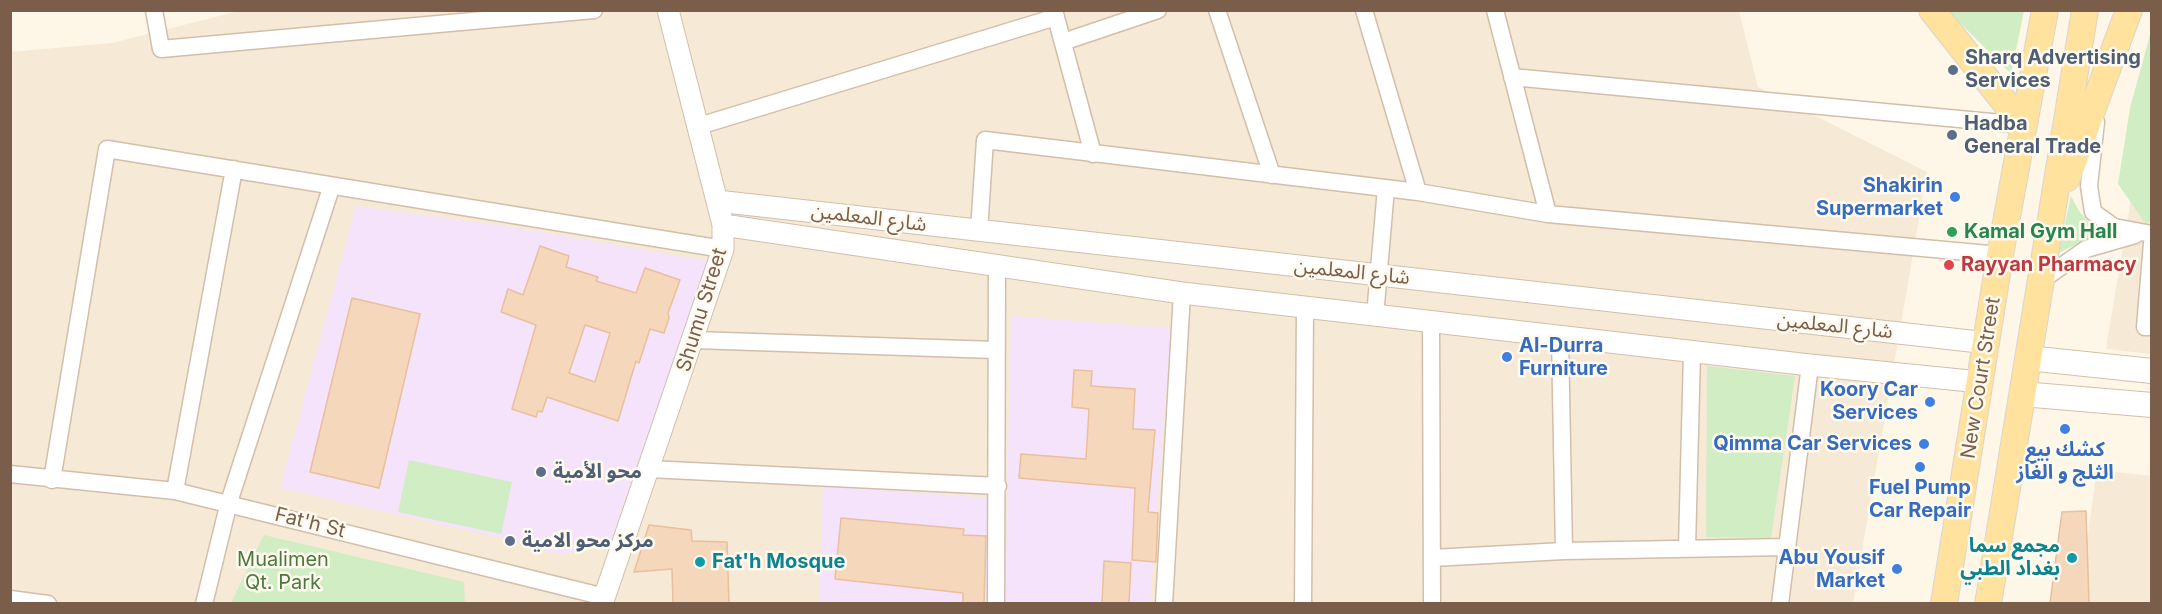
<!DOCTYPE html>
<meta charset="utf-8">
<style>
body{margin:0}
#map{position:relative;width:2162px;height:614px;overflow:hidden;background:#fef7e7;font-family:Inter,sans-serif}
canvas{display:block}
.frame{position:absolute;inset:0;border:12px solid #7a5e49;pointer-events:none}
</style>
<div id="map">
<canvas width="2162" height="614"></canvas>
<div class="frame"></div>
</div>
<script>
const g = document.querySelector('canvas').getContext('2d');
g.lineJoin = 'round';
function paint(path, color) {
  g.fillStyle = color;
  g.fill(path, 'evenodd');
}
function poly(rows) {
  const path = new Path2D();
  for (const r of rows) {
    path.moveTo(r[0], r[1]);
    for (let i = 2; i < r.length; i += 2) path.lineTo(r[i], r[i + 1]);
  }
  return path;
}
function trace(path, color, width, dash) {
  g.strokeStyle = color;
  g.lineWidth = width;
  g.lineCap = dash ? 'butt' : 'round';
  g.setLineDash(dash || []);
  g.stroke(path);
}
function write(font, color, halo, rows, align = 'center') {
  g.font = font + ' Inter,"Noto Sans Arabic",sans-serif';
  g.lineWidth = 5;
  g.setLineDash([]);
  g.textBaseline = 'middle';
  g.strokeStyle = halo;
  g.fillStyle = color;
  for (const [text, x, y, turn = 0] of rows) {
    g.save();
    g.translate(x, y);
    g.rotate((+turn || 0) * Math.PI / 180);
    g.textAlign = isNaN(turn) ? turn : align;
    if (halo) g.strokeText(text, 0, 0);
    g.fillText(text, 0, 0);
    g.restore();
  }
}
paint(poly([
 [243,10,1739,11,1758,87,1927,172,1853,603,11,603,10,52,112,43],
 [2151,77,2151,354,2106,349],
 [2097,470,2151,476,2151,603,2078,604]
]), '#f6e9d5');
paint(poly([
 [356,206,505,226,710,261,613,543,561,555,505,539,280,488],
 [1011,316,1171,328,1150,603,1005,604],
 [823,486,991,498,988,603,819,604]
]), '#f4e3fa');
paint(poly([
 [1948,11,2024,11,2011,74],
 [2151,31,2152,221,2145,223,2118,184,2130,108],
 [2071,196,2079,211,2099,234,2058,253],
 [1707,366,1795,376,1771,538,1706,537],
 [409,460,512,482,501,534,398,512],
 [264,535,464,582,465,603,231,603]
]), '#d1edc4');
const building = poly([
 [540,246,569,256,566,267,598,277,596,281,636,293,645,268,680,280,668,313,669,318,664,333,650,329,639,363,636,361,618,421,547,397,542,412,538,411,536,417,512,409,536,325,501,312,508,289,523,295,540,246],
 [585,325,610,333,595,382,569,373,585,325],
 [352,298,420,314,379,488,310,472,352,298],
 [1074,370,1092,371,1091,386,1135,389,1133,429,1155,430,1148,512,1158,513,1156,562,1132,560,1135,488,1019,478,1021,454,1086,459,1089,409,1072,407,1074,370],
 [2086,511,2089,603,2050,603,2062,512,2086,511],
 [841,518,964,529,963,535,986,536,984,603,963,603,963,593,835,579,841,518],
 [649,525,691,530,692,541,727,542,729,603,673,603,672,569,634,572,649,525],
 [1104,561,1131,563,1129,603,1102,603,1104,561]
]);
paint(building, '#f5d7bc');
trace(building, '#e9bf9c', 1.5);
const minor = poly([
 [154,10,161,49,594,10],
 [1054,10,1093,154],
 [1217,10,1272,175],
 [1364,10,1418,192],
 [1495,10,1548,214],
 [1063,42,1158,10],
 [1512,77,2023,125],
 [2096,122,2089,186,2093,212,2114,227,2152,234],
 [699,126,1056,17],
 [979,231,985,140,1418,192,1548,214,2000,255],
 [2152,243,2145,327,2152,327],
 [2042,280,2086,249,2135,235],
 [1375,316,1386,188],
 [1431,322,1432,604],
 [1560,337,1564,551],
 [694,340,995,350],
 [649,469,998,486],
 [10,474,175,491,605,597],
 [52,480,107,149,723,249],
 [175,491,234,169],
 [1687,548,1692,352],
 [1432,558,1564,551,1786,547],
 [10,599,48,604],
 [204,604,229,502,331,188],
 [996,604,997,267],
 [1164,604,1182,293],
 [1303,604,1305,308],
 [1780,604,1810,365]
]);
const tertiary = poly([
 [717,201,1988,343],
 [723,225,1182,293,1810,365,1980,382],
 [602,604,723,249,723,225,668,10]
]);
const secondary = poly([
 [2028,358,2152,371],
 [2022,394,2152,405]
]);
const primary = poly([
 [1932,10,2023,125],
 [2067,178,2129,10],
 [1944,604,2000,255,2045,10],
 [1988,604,2085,10]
]);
trace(minor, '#d1bfab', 19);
trace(tertiary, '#d1bfab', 23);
trace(secondary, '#d4c0a9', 26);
trace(primary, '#dcd5d0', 28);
trace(minor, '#fff', 16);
trace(tertiary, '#fff', 21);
trace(secondary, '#fff', 24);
trace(primary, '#ffe29d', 26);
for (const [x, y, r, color] of [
 [1953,70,6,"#5c6f8a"],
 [1952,135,6,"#5c6f8a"],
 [1955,197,6,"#3f7fe0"],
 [1952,232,6,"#2e9e5b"],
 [1949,265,6,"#e0444e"],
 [1507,357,6,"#3f7fe0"],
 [1930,402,6,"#3f7fe0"],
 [2065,429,6,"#3f7fe0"],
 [1924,444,6,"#3f7fe0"],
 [1920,467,6,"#3f7fe0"],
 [541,472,6,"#5c6f8a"],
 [510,541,6,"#5c6f8a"],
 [2072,558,6,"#0f9aa8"],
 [700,562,6,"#0f9aa8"],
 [1897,569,6,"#3f7fe0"]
]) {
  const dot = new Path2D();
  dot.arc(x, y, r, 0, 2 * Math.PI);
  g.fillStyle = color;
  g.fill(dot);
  trace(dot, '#fffaef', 2);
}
write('bold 20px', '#4e5e75', '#fffaef', [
 ["Sharq Advertising",1965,58],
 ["Services",1965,81],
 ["Hadba",1964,124],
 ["General Trade",1964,147],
 ["محو الأمية",553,472],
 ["مركز محو الامية",522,541]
], 'left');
write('bold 20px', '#366cbe', '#fffaef', [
 ["Shakirin",1943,186],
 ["Supermarket",1943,209],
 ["Al-Durra",1519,346,"left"],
 ["Furniture",1519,369,"left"],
 ["Koory Car",1918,390],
 ["Services",1918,413],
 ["Qimma Car Services",1912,444],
 ["كشك بيع",2065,450,"center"],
 ["الثلج و الغاز",2065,473,"center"],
 ["Fuel Pump",1920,488,"center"],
 ["Car Repair",1920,511,"center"],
 ["Abu Yousif",1885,558],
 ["Market",1885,581]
], 'right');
write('20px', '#7a5e49', '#fffaef', [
 ["شارع المعلمين",869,218,7],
 ["شارع المعلمين",1352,272,6],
 ["Shumu Street",702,310,-73],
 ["شارع المعلمين",1835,326,6],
 ["New Court Street",1981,378,-81],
 ["Fat'h St",310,523,14]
]);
write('bold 20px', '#27864d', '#fffaef', [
 ["Kamal Gym Hall",1964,232]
], 'left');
write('bold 20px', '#be3a42', '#fffaef', [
 ["Rayyan Pharmacy",1961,265]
], 'left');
write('bold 20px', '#0d838f', '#fffaef', [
 ["مجمع سما",2060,546],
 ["بغداد الطبي",2060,569],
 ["Fat'h Mosque",712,562,"left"]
], 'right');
write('20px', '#4b7a3d', '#fffaef', [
 ["Mualimen",283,560],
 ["Qt. Park",283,583]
]);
</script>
